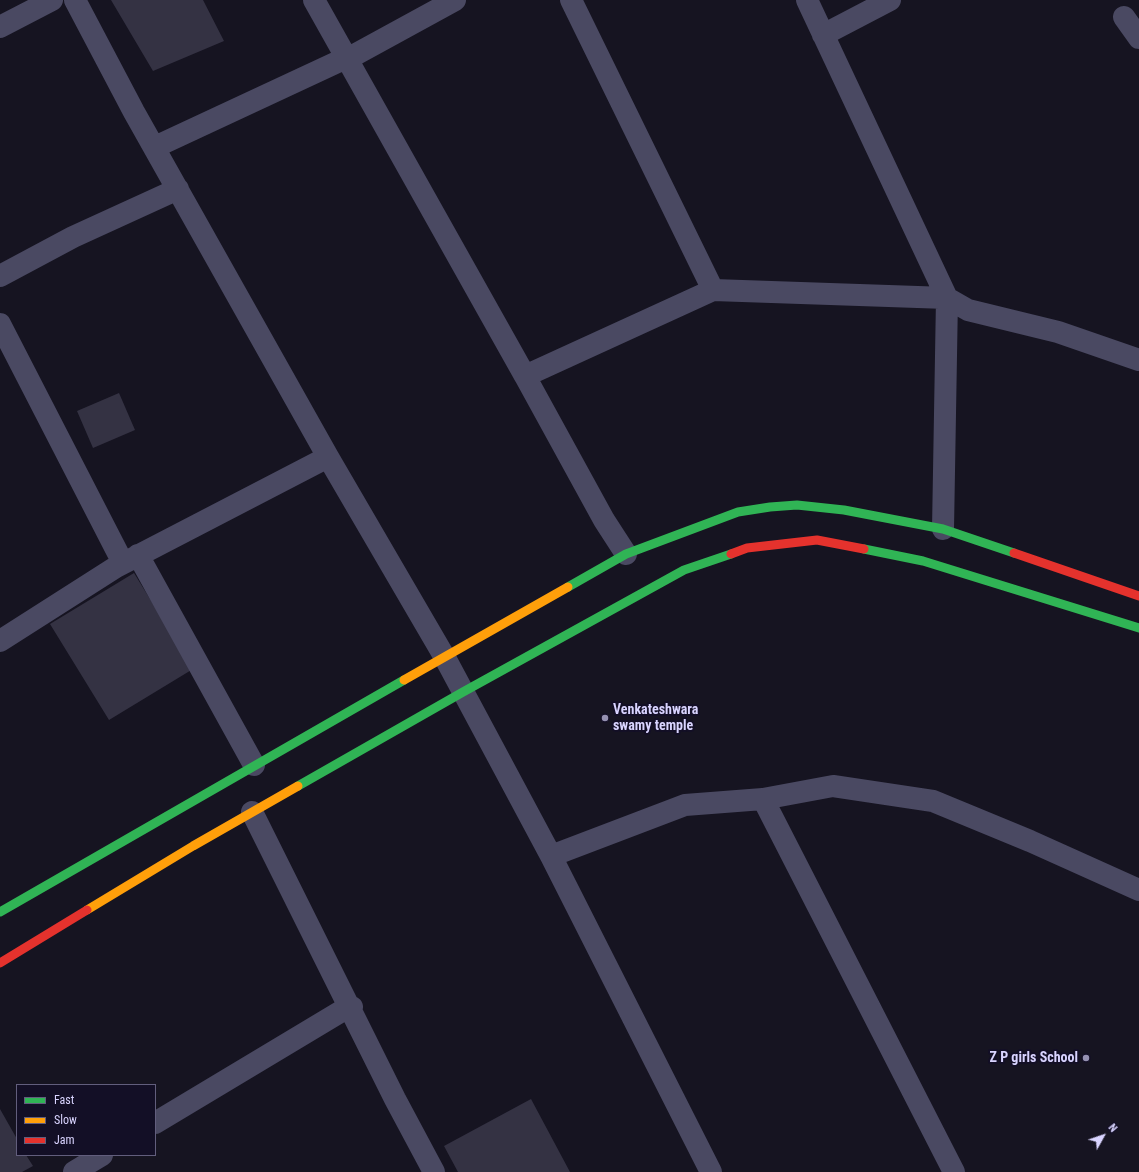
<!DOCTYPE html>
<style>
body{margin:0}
#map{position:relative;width:1139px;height:1172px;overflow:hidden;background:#161421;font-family:"Roboto Condensed",sans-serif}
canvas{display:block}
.legend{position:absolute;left:16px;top:1084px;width:140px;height:72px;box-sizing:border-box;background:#130f26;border:1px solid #625e7d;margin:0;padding:5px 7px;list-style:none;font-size:12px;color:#d9d4ff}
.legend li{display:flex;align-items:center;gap:8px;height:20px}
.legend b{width:20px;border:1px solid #625e7d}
.north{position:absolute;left:1083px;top:1116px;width:40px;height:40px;-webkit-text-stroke:3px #130f26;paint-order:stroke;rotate:50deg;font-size:11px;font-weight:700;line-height:16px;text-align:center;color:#d9d4ff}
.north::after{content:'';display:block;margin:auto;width:14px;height:18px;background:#d9d4ff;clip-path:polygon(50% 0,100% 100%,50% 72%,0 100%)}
</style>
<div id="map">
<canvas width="1139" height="1172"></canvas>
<ul class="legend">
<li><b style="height:5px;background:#30b455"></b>Fast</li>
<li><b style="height:5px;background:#ff9f0a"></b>Slow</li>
<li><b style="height:5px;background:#e5322d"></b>Jam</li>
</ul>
<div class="north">N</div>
</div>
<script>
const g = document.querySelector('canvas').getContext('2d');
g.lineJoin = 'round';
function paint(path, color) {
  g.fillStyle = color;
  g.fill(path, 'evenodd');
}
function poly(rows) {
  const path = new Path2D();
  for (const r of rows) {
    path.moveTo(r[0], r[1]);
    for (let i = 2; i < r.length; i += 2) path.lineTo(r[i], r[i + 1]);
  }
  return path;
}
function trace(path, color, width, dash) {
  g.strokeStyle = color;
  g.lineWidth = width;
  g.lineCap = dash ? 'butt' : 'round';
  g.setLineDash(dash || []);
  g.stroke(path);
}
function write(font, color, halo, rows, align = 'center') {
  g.font = font + ' "Roboto Condensed",sans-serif';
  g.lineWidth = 4;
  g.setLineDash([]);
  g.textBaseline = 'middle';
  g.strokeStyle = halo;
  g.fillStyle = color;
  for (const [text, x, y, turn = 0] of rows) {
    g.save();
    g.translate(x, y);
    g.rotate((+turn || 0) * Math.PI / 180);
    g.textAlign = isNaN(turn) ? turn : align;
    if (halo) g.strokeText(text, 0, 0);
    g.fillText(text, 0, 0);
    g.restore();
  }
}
paint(poly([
 [111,0,203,0,224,41,153,71],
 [119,393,135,430,93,448,77,411],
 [134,573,193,669,109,720,50,624],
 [531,1099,570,1172,458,1172,444,1146],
 [0,1109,17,1139,17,1155,26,1155,33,1166,22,1172,0,1172]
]), '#343243');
trace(poly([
 [75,0,134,112,328,457,444,656,551,856,711,1172],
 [314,0,525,376],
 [571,0,713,290],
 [807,0,947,298,968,310,1058,332,1139,360],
 [1124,17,1139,38],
 [0,27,52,0],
 [823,35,890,0],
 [155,147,346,58,349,58,455,0],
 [0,276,73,237,178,189],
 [0,324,123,563],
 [626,554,604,520,525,376,713,290,947,298,943,529],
 [138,555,254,765],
 [0,641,116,567,328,457],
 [763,799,954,1172],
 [252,812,395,1099,434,1172],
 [551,856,685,805,763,799,833,786,933,801,1030,841,1139,890],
 [155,1123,350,1006,352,1007],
 [74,1172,102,1155]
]), '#4a4962', 22);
trace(poly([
 [864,549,923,561,1139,628],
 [568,587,626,554,738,512,770,507,797,505,844,510,943,529,1014,553],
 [298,786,463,692,684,570,731,554],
 [0,912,404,680]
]), '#30b455', 9);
trace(poly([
 [404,680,568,587],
 [87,910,193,846,298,786]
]), '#ff9f0a', 9);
trace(poly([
 [1014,553,1139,596],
 [731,554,747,548,817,540,864,549],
 [0,963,87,910]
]), '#e5322d', 9);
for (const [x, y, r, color] of [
 [605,718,4,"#9591b1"],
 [1086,1058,4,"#9591b1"]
]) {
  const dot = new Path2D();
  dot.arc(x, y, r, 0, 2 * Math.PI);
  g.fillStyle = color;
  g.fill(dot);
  trace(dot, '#130f26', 1.5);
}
write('bold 14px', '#d9d4ff', '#130f26', [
 ["Venkateshwara",613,710],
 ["swamy temple",613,726],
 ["Z P girls School",1078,1058,"right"]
], 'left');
</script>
